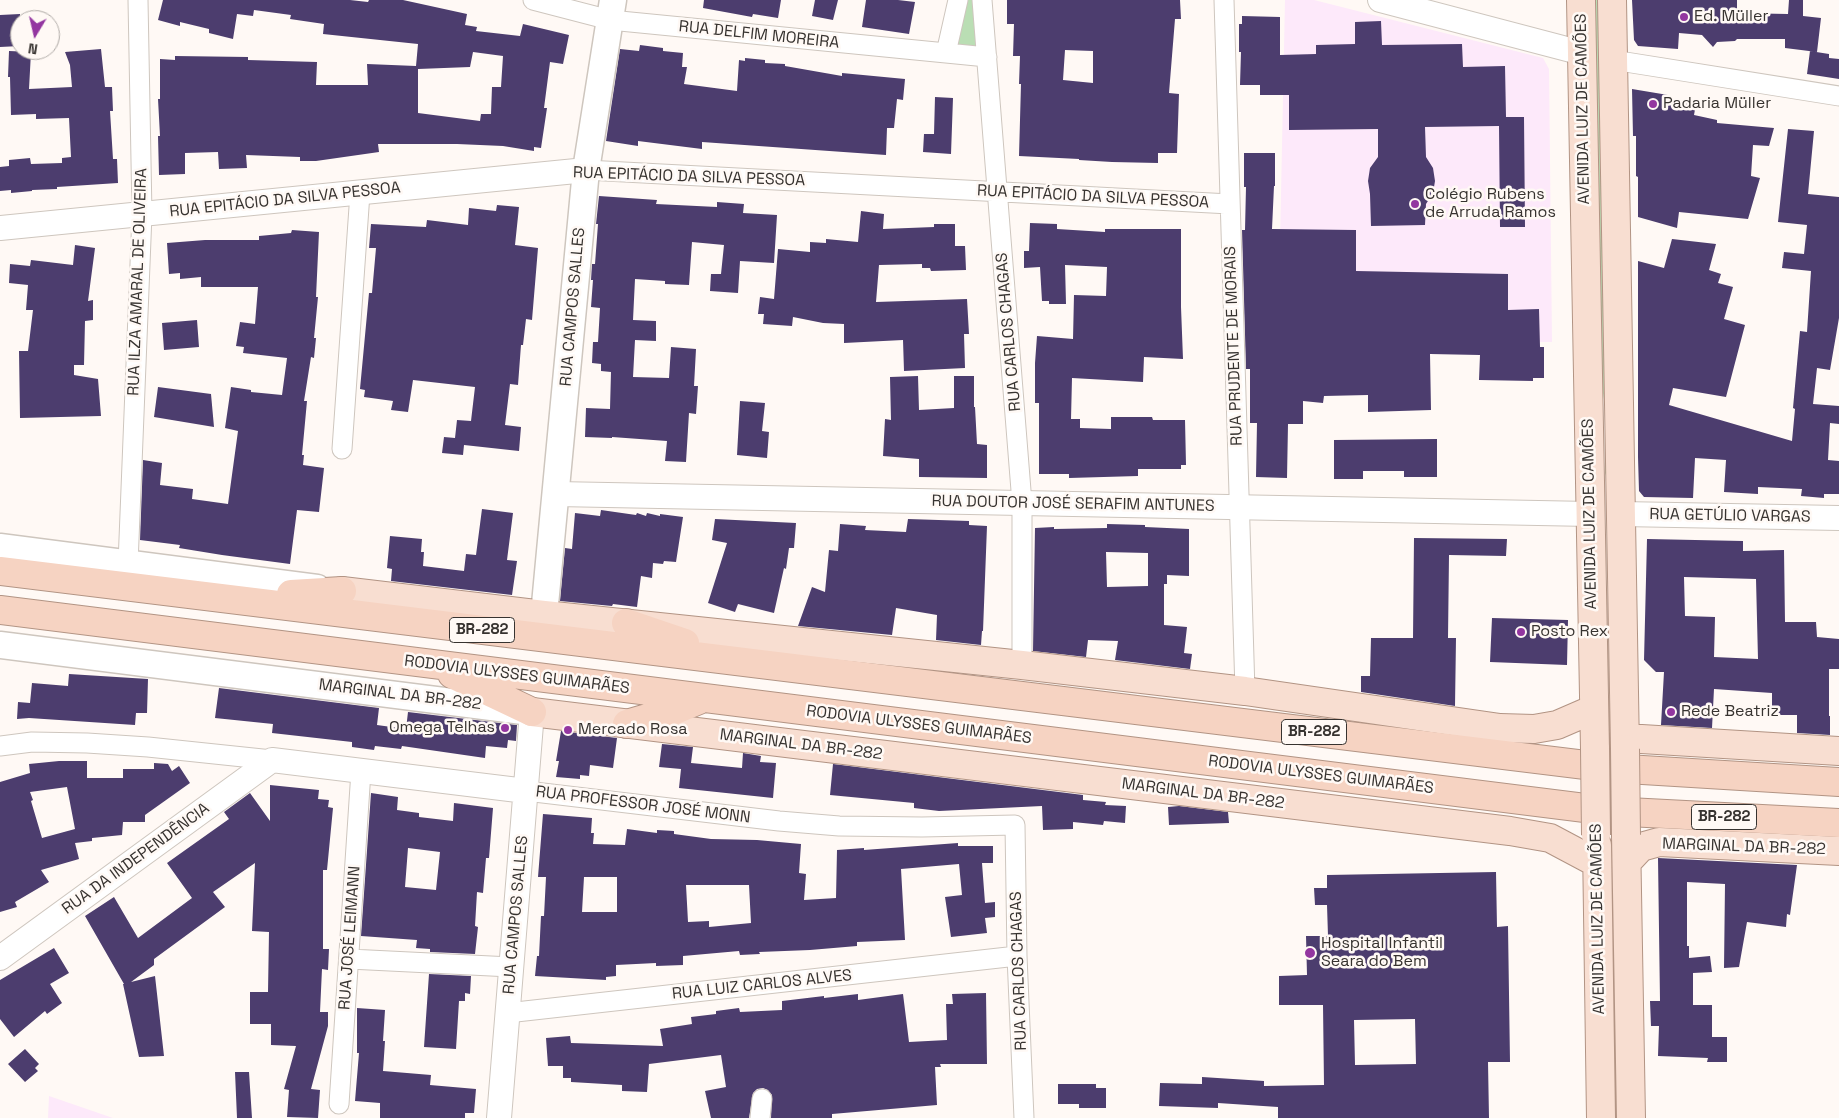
<!DOCTYPE html>
<meta charset="utf-8">
<style>
body{margin:0}
#map{position:relative;width:1839px;height:1118px;overflow:hidden;background:#fff9f5;font-family:"Space Grotesk",sans-serif}
canvas{display:block}
.north{position:absolute;left:10px;top:10px;width:50px;height:50px;box-sizing:border-box;background:#fff9f5;border:1px solid #afaaa6;border-radius:50%;rotate:189deg;font-size:14px;font-weight:700;line-height:20px;text-align:center;color:#373330}
.north::after{content:'';display:block;margin:auto;width:18px;height:22px;background:#9336a0;clip-path:polygon(50% 0,100% 100%,50% 72%,0 100%)}
</style>
<div id="map">
<canvas width="1839" height="1118"></canvas>
<div class="north">N</div>
</div>
<script>
const g = document.querySelector('canvas').getContext('2d');
g.lineJoin = 'round';
function paint(path, color) {
  g.fillStyle = color;
  g.fill(path, 'evenodd');
}
function poly(rows) {
  const path = new Path2D();
  for (const r of rows) {
    path.moveTo(r[0], r[1]);
    for (let i = 2; i < r.length; i += 2) path.lineTo(r[i], r[i + 1]);
  }
  return path;
}
function trace(path, color, width, dash) {
  g.strokeStyle = color;
  g.lineWidth = width;
  g.lineCap = dash ? 'butt' : 'round';
  g.setLineDash(dash || []);
  g.stroke(path);
}
function write(font, color, halo, rows, align = 'center') {
  g.font = font + ' "Space Grotesk",sans-serif';
  g.lineWidth = 5;
  g.setLineDash([]);
  g.textBaseline = 'middle';
  g.strokeStyle = halo;
  g.fillStyle = color;
  for (const [text, x, y, turn = 0] of rows) {
    g.save();
    g.translate(x, y);
    g.rotate((+turn || 0) * Math.PI / 180);
    g.textAlign = isNaN(turn) ? turn : align;
    if (halo) g.strokeText(text, 0, 0);
    g.fillText(text, 0, 0);
    g.restore();
  }
}
paint(poly([
 [1285,0,1314,0,1543,58,1549,69,1552,342,1278,340],
 [49,1096,113,1118,48,1118]
]), '#fde9fa');
paint(poly([
 [958,0,982,0,987,57,946,53],
 [1593,0,1604,0,1608,480,1605,473,1606,413,1598,360]
]), '#badeb4');
paint(poly([
 [163,0,350,0,368,2,369,0,403,0,467,14,465,25,477,27,476,31,520,36,523,24,569,35,563,64,550,62,544,108,547,108,541,148,534,147,534,151,503,146,457,144,378,144,379,152,316,161,300,161,300,157,246,155,247,168,219,169,218,152,185,153,185,174,159,175,158,136,160,136,158,99,160,99,160,59,175,60,175,56,248,57,248,60,317,62,316,85,368,85,367,64,416,66,418,44,323,34,324,24,290,19,291,15,254,10,253,16,237,14,233,39,209,33,209,29,180,22,180,26,158,20],
 [473,52,503,56,501,87,492,87,491,114,481,114,480,121,418,113,418,69,470,67],
 [704,0,781,0,778,18,753,14,752,17,703,8],
 [815,0,838,0,833,20,812,16],
 [866,0,898,0,915,2,909,34,862,27],
 [1007,0,1180,0,1181,19,1175,19,1169,93,1179,94,1177,153,1158,153,1158,163,1112,162,1079,160,1079,159,1019,156,1021,84,1019,84,1020,56,1013,56,1014,24,1007,24],
 [1065,50,1093,51,1093,83,1063,80],
 [1632,0,1737,0,1737,13,1788,14,1789,0,1803,0,1803,16,1821,18,1817,52,1785,48,1785,39,1737,39,1735,41,1717,42,1713,47,1702,35,1679,33,1678,49,1638,46,1634,40],
 [20,14,20,46,0,47,0,15],
 [1242,16,1280,17,1280,55,1316,54,1316,45,1355,44,1355,22,1381,21,1382,45,1462,44,1463,67,1505,66,1506,117,1524,117,1525,227,1500,227,1499,126,1425,127,1426,157,1433,168,1435,181,1433,193,1426,204,1425,225,1371,226,1370,194,1368,181,1370,168,1378,157,1378,129,1289,130,1289,95,1260,95,1260,85,1240,85,1241,52,1239,52,1239,24,1242,24],
 [640,45,663,48,663,51,683,53,682,67,687,67,684,84,737,91,739,60,745,61,745,58,765,60,765,63,785,64,785,66,842,76,842,73,905,79,903,100,897,99,894,128,887,128,886,155,702,142,702,149,638,141,638,146,606,141,620,49,639,51],
 [101,49,105,87,112,87,113,111,110,111,113,159,117,159,118,183,57,187,57,189,32,190,32,191,11,193,11,190,0,191,0,167,9,166,9,160,30,158,31,164,62,163,62,158,71,157,69,118,36,119,36,114,11,115,10,77,8,77,9,51,31,52,29,89,72,87,70,65,65,52],
 [1810,51,1829,54,1829,58,1839,59,1839,79,1807,74],
 [1632,89,1668,95,1667,99,1696,104,1694,115,1717,120,1717,123,1774,128,1769,146,1753,145,1751,176,1760,178,1748,219,1679,212,1677,228,1638,217,1638,177,1636,176,1636,136,1633,136],
 [935,97,953,98,951,154,923,152,924,134,934,134],
 [1788,129,1814,131,1808,194,1839,197,1839,318,1830,370,1817,368,1813,404,1839,406,1839,424,1830,423,1828,460,1839,461,1839,494,1824,494,1824,498,1801,496,1802,489,1758,487,1758,494,1724,492,1726,460,1695,458,1693,498,1644,497,1639,491,1638,457,1638,261,1664,268,1672,239,1716,244,1709,270,1721,274,1718,283,1733,287,1724,319,1745,325,1726,397,1673,388,1669,405,1792,441,1795,409,1793,408,1800,331,1807,332,1811,271,1782,268,1784,252,1804,254,1807,225,1778,222],
 [1244,153,1275,153,1275,186,1274,186,1272,229,1356,230,1356,271,1508,274,1508,310,1539,309,1540,347,1544,347,1544,378,1533,378,1533,381,1479,380,1480,355,1430,354,1431,410,1368,412,1368,395,1324,396,1323,403,1303,401,1303,424,1288,424,1287,478,1256,477,1257,423,1250,423,1250,369,1246,369,1242,230,1245,230,1246,187,1244,187],
 [599,196,657,200,656,204,717,207,717,202,744,204,743,213,777,215,774,263,740,261,738,293,710,291,711,274,721,274,724,245,692,242,689,285,665,284,665,281,635,279,633,320,656,321,656,341,635,340,633,377,669,378,671,347,696,349,694,386,698,386,696,414,689,413,686,462,665,461,667,441,612,437,612,438,585,437,586,408,610,409,611,372,601,371,601,364,592,363,593,342,598,342,600,308,591,307,593,280,591,280,592,264,595,264,598,224,596,224],
 [497,205,519,207,515,245,538,248,532,320,526,319,523,345,521,345,518,385,510,384,505,425,521,427,519,451,464,445,463,455,442,453,444,437,455,438,457,420,471,421,475,387,413,380,408,412,391,410,393,401,364,397,365,390,360,389,369,293,372,293,376,248,369,248,371,224,426,227,427,220,468,225,469,208,496,211],
 [861,211,884,214,883,229,934,227,934,224,955,224,955,246,965,246,966,270,931,271,930,268,922,268,922,264,879,265,876,302,967,299,969,334,964,334,965,368,904,371,903,340,844,343,844,324,823,323,793,317,792,326,763,324,764,314,758,314,760,297,774,299,778,249,810,252,810,242,826,243,826,239,858,242],
 [1030,223,1057,224,1057,229,1105,232,1105,229,1181,229,1181,307,1183,359,1144,357,1143,382,1072,378,1071,419,1080,419,1080,428,1111,429,1111,417,1152,417,1153,420,1185,420,1186,465,1181,465,1181,469,1138,469,1138,476,1069,478,1069,474,1039,474,1039,403,1035,403,1035,363,1037,336,1073,339,1074,295,1106,296,1107,267,1065,265,1066,304,1049,304,1049,301,1042,301,1040,267,1024,268,1024,251,1029,251],
 [292,230,319,232,316,297,318,297,314,338,316,338,314,358,311,357,304,401,307,401,302,455,304,455,303,465,324,468,319,512,297,510,290,564,222,555,179,548,180,545,140,540,143,460,162,463,160,485,193,489,192,499,228,504,238,431,225,428,231,387,251,390,251,392,282,395,287,358,243,353,244,347,236,346,240,322,255,324,258,287,201,287,201,277,180,279,180,273,169,274,167,243,205,240,259,240,259,236,291,233],
 [75,245,95,248,88,301,93,300,93,320,85,321,84,365,74,365,74,375,98,379,101,416,20,418,19,351,28,351,33,310,26,310,28,285,9,283,10,264,30,266,31,260,73,265],
 [197,320,199,347,164,350,162,323],
 [918,376,919,410,954,408,954,376,974,376,974,407,975,407,977,444,987,445,987,478,919,477,919,459,883,456,885,419,891,420,890,377],
 [158,387,211,394,214,427,154,417],
 [740,401,765,403,762,431,769,432,767,458,737,455],
 [1437,439,1437,477,1404,477,1404,471,1363,471,1363,479,1334,479,1334,440],
 [482,509,513,513,507,560,517,561,512,595,391,581,392,569,387,568,390,536,422,539,421,552,424,552,423,566,464,571,466,554,476,555],
 [601,510,636,515,637,513,646,516,647,513,660,516,660,514,683,517,676,562,664,561,663,564,653,563,652,578,641,576,637,607,613,604,612,606,560,601,565,548,572,549,575,513,600,516],
 [715,519,796,523,794,548,789,548,786,569,784,568,774,613,738,604,735,612,708,603,727,543,712,540],
 [908,519,969,521,969,525,987,526,983,631,982,631,981,645,936,640,937,615,896,608,892,635,798,626,812,587,825,592,829,550,838,551,840,524,866,526,865,530,906,532],
 [1107,524,1145,525,1145,527,1189,529,1189,576,1167,575,1167,584,1164,584,1164,625,1187,627,1184,653,1192,654,1190,669,1115,660,1118,641,1088,640,1086,657,1033,651,1035,528,1054,527,1054,529,1107,528],
 [1106,552,1148,553,1148,586,1107,587],
 [1414,538,1507,539,1506,556,1449,555,1448,638,1456,638,1455,706,1361,692,1361,676,1370,676,1371,638,1413,638],
 [1647,539,1743,541,1743,551,1784,550,1785,622,1816,622,1817,637,1839,639,1839,669,1829,669,1829,716,1830,716,1830,735,1797,733,1797,715,1772,715,1772,693,1714,689,1712,728,1661,725,1664,672,1656,672,1644,660],
 [1684,577,1756,579,1758,659,1714,657,1715,617,1685,616],
 [1492,618,1568,620,1567,665,1490,662],
 [69,674,148,679,147,713,136,713,135,725,29,718,17,719,18,702,30,703,32,683,68,686],
 [219,688,379,708,377,725,406,729,408,712,517,725,516,741,508,740,507,748,486,746,485,758,402,746,401,749,375,746,374,750,352,747,352,742,272,733,273,724,215,718],
 [561,731,617,738,613,768,590,765,589,776,580,775,580,779,556,777,559,761,556,761],
 [662,744,693,747,691,763,742,768,743,753,761,756,760,762,776,763,773,798,679,788,681,769,659,767],
 [59,761,87,761,87,778,123,778,123,769,154,769,154,763,168,764,172,771,179,766,190,783,145,815,145,822,123,822,122,835,92,838,92,841,75,843,79,859,41,870,49,882,15,902,17,907,0,912,0,782,30,773,29,764],
 [67,787,75,829,42,838,31,801,33,800,30,792],
 [833,764,1083,795,1083,800,1106,802,1105,805,1126,806,1125,823,1104,821,1103,825,1073,822,1073,829,1043,830,1042,806,939,811,914,808,914,803,830,795],
 [270,785,319,790,318,799,329,800,328,807,333,808,327,870,323,870,323,949,329,949,328,970,322,969,320,1012,328,1012,328,1026,311,1089,320,1090,318,1118,287,1117,289,1090,284,1089,296,1046,271,1045,271,1024,250,1024,250,992,268,992,269,932,252,931,255,863,213,892,225,907,154,959,154,965,131,982,155,976,164,1056,139,1057,123,984,124,984,85,916,114,897,138,938,192,898,167,863,229,819,224,812,250,793,270,821],
 [371,793,398,797,397,810,419,813,419,817,453,821,454,803,493,808,489,858,486,858,483,893,477,892,475,926,478,927,475,954,430,952,430,949,416,948,417,940,361,936],
 [408,848,440,852,436,890,405,887],
 [1179,806,1228,812,1229,823,1169,825,1168,807],
 [543,814,592,818,591,833,594,833,593,844,625,845,627,829,657,833,657,830,674,831,674,834,711,839,757,840,801,844,799,873,806,874,804,900,836,898,837,850,864,848,864,850,958,843,958,846,993,846,993,863,982,863,985,903,995,902,995,917,985,918,987,933,951,937,945,897,962,895,959,864,901,869,905,940,857,942,857,946,810,950,759,952,760,954,740,955,739,951,683,956,683,965,656,966,656,963,616,965,616,976,606,977,606,980,535,976,537,956,539,956,541,916,544,916,546,877,538,877],
 [584,877,617,877,617,912,582,912],
 [686,885,749,885,751,923,709,927,709,921,688,922],
 [1658,858,1797,865,1790,915,1787,914,1786,927,1747,922,1739,967,1724,968,1725,884,1687,882,1687,946,1689,946,1689,958,1710,956,1712,972,1693,973,1693,1005,1712,1005,1712,1037,1727,1037,1727,1062,1707,1062,1708,1058,1658,1056,1659,1026,1651,1026,1650,1001,1660,1001],
 [1496,872,1497,927,1508,926,1510,1062,1488,1062,1489,1118,1278,1118,1278,1107,1218,1103,1218,1108,1159,1106,1160,1083,1202,1084,1202,1077,1264,1081,1264,1086,1324,1085,1323,1005,1279,1005,1279,976,1307,975,1306,936,1328,936,1327,905,1315,905,1314,888,1327,888,1327,875],
 [1415,1019,1416,1064,1355,1065,1354,1020],
 [54,948,69,973,50,984,62,1003,47,1014,45,1011,14,1037,0,1019,0,980],
 [429,974,471,976,470,994,465,993,465,1001,459,1001,456,1049,424,1047],
 [986,993,987,1064,940,1064,941,1067,935,1067,937,1105,832,1114,832,1118,771,1118,772,1095,768,1090,763,1088,757,1089,753,1093,749,1118,711,1118,705,1091,726,1087,721,1055,649,1064,647,1092,622,1091,622,1085,571,1082,571,1078,563,1078,563,1066,548,1066,546,1038,570,1036,571,1043,663,1046,660,1029,692,1024,691,1017,716,1014,716,1011,739,1008,740,1012,782,1010,782,1001,824,996,824,998,858,994,858,1000,903,994,909,1042,947,1040,946,1004,953,1004,952,994],
 [357,1008,385,1010,383,1041,385,1041,383,1071,431,1075,430,1085,476,1089,474,1113,465,1113,465,1118,380,1118,380,1103,355,1101,359,1053,357,1053],
 [25,1049,39,1064,35,1068,38,1071,25,1082,8,1064],
 [235,1072,249,1072,252,1118,237,1118],
 [1058,1084,1096,1084,1096,1088,1106,1088,1106,1108,1079,1108,1079,1104,1058,1104]
]), '#4c3d6e');
const minor = poly([
 [533,0,610,20,987,57],
 [982,0,1022,503,1022,665],
 [1224,0,1245,691],
 [946,53,958,0],
 [1613,60,1839,96],
 [586,170,1230,204],
 [342,449,360,193],
 [128,564,142,214,138,0],
 [0,746,32,742,87,743,148,747,272,760],
 [526,791,779,821,839,826,922,827,1015,825,1017,956,1024,1118],
 [349,959,511,967],
 [507,1013,1017,956],
 [339,1104,361,771],
 [760,1118,762,1099]
]);
const tertiary = poly([
 [1380,0,1582,53],
 [0,228,586,170],
 [556,494,1590,514],
 [1621,514,1839,518],
 [0,958,272,760,526,791],
 [499,1118,532,712]
]);
const secondary = poly([
 [0,547,317,588],
 [544,615,586,170,613,0],
 [0,645,523,711]
]);
const primary = poly([
 [1581,0,1595,749],
 [1612,0,1625,749],
 [342,591,544,615,1022,665,1245,691,1500,728,1534,729,1557,725,1594,709],
 [532,712,1510,831,1550,838,1597,863],
 [1625,738,1839,751],
 [1626,835,1631,1118],
 [1597,845,1601,1118],
 [1627,862,1641,847,1659,842,1839,851]
]);
const trunk = poly([
 [0,571,1610,768,1839,782],
 [291,594,342,591],
 [0,610,1609,811,1839,823],
 [626,623,685,643],
 [452,674,532,712],
 [627,724,675,710,699,700]
]);
trace(minor, '#cec6be', 21);
trace(tertiary, '#cec6be', 26);
trace(secondary, '#cec6be', 29);
trace(primary, '#b29484', 30);
trace(trunk, '#b29484', 30);
trace(minor, '#fff', 19);
trace(tertiary, '#fff', 24);
trace(secondary, '#fff', 26);
trace(primary, '#f8ded1', 28);
trace(trunk, '#f6d3c2', 28);
const primaryBridge = poly([
 [1595,749,1596,835],
 [1625,749,1626,835]
]);
trace(primaryBridge, '#b29484', 30, []);
trace(primaryBridge, '#f8ded1', 28);
for (const [x, y, r, color] of [
 [1684,17,5,"#9336a0"],
 [1653,104,5,"#9336a0"],
 [1415,204,5,"#9336a0"],
 [1521,632,5,"#9336a0"],
 [1671,712,5,"#9336a0"],
 [505,728,5,"#9336a0"],
 [568,730,5,"#9336a0"],
 [1310,953,6,"#9336a0"]
]) {
  const dot = new Path2D();
  dot.arc(x, y, r, 0, 2 * Math.PI);
  g.fillStyle = color;
  g.fill(dot);
  trace(dot, '#fff9f5', 2);
}
for (const [x, y, w] of [
 [482,630,65],
 [1314,732,65],
 [1724,817,65]
]) {
  const box = new Path2D();
  box.roundRect(x - w / 2, y - 12.5, w, 25, 4);
  g.fillStyle = '#fff9f5';
  g.fill(box);
  trace(box, '#373330', 1);
}
write('bold 15px', '#373330', null, [
 ["BR-282",482,630],
 ["BR-282",1314,732],
 ["BR-282",1724,817]
]);
write('16px', '#373330', '#fff9f5', [
 ["Ed. Müller",1694,17],
 ["Padaria Müller",1663,104],
 ["Colégio Rubens",1425,195],
 ["de Arruda Ramos",1425,213],
 ["Posto Rex",1531,632],
 ["Rede Beatriz",1681,712],
 ["Omega Telhas",495,728,"right"],
 ["Mercado Rosa",578,730],
 ["Hospital Infantil",1321,944],
 ["Seara do Bem",1321,962]
], 'left');
write('16px', '#373330', '#fff9f5', [
 ["RUA DELFIM MOREIRA",759,35,6],
 ["AVENIDA LUIZ DE CAMÕES",1583,109,-91],
 ["RUA EPITÁCIO DA SILVA PESSOA",689,177,2],
 ["RUA EPITÁCIO DA SILVA PESSOA",1093,197,3],
 ["RUA EPITÁCIO DA SILVA PESSOA",285,200,-6],
 ["RUA ILZA AMARAL DE OLIVEIRA",138,282,-88],
 ["RUA CAMPOS SALLES",573,307,-85],
 ["RUA CARLOS CHAGAS",1009,332,-95],
 ["RUA PRUDENTE DE MORAIS",1234,346,-92],
 ["RUA DOUTOR JOSÉ SERAFIM ANTUNES",1073,504,1],
 ["AVENIDA LUIZ DE CAMÕES",1590,514,-91],
 ["RUA GETÚLIO VARGAS",1730,516,1],
 ["RODOVIA ULYSSES GUIMARÃES",517,675,7],
 ["MARGINAL DA BR-282",400,695,7],
 ["RODOVIA ULYSSES GUIMARÃES",919,725,7],
 ["MARGINAL DA BR-282",801,745,7],
 ["RODOVIA ULYSSES GUIMARÃES",1321,775,7],
 ["MARGINAL DA BR-282",1203,794,7],
 ["RUA PROFESSOR JOSÉ MONN",643,805,7],
 ["MARGINAL DA BR-282",1744,847,2],
 ["RUA DA INDEPENDÊNCIA",136,859,-36],
 ["RUA CAMPOS SALLES",516,915,-85],
 ["AVENIDA LUIZ DE CAMÕES",1598,919,-91],
 ["RUA JOSÉ LEIMANN",350,938,-86],
 ["RUA CARLOS CHAGAS",1019,971,-92],
 ["RUA LUIZ CARLOS ALVES",762,985,-6]
]);
</script>
